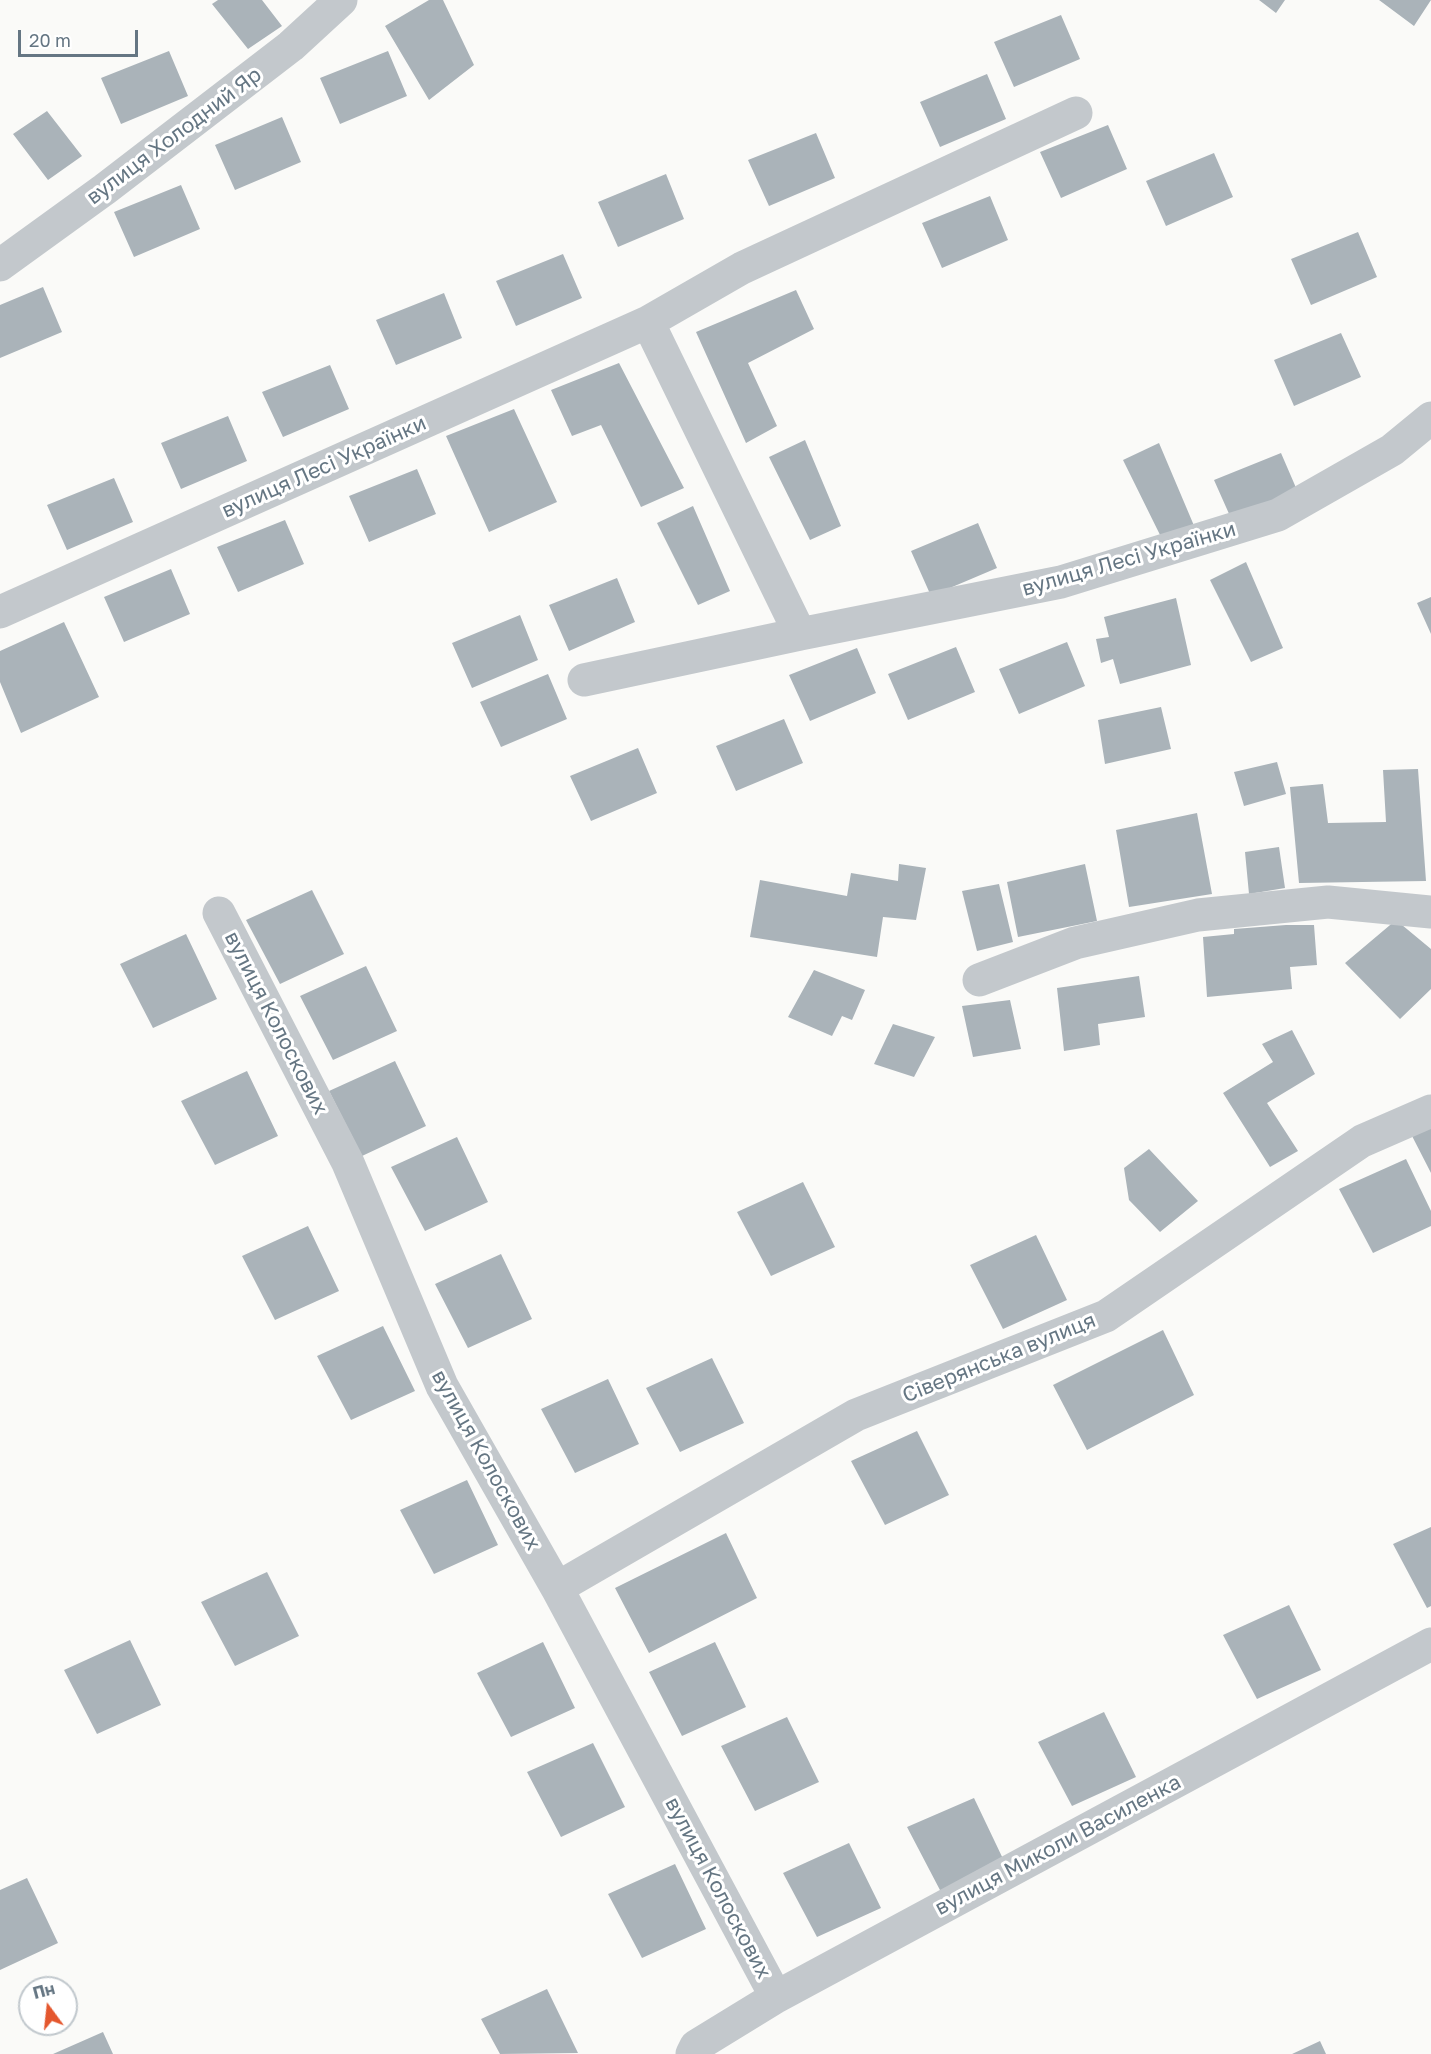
<!DOCTYPE html>
<meta charset="utf-8">
<style>
body{margin:0}
#map{position:relative;width:1431px;height:2054px;overflow:hidden;background:#fafaf8;font-family:"Golos Text",sans-serif}
canvas{display:block}
.north{position:absolute;left:18px;top:1976px;width:60px;height:60px;box-sizing:border-box;background:#fff;border:2px solid #c1c8cd;border-radius:50%;rotate:345deg;font-size:16px;font-weight:700;line-height:24px;text-align:center;color:#657683}
.north::after{content:'';display:block;margin:auto;width:21px;height:27px;background:#e4572e;clip-path:polygon(50% 0,100% 100%,50% 72%,0 100%)}
.scale{position:absolute;left:18px;top:30px;width:120px;height:27px;box-sizing:border-box;border:3px solid #657683;border-top:0;padding-left:8px;font-size:18px;line-height:21px;white-space:nowrap;color:#657683;-webkit-text-stroke:4px #fff;paint-order:stroke}
</style>
<div id="map">
<canvas width="1431" height="2054"></canvas>
<div class="north">Пн</div>
<div class="scale">20 m</div>
</div>
<script>
const g = document.querySelector('canvas').getContext('2d');
g.lineJoin = 'round';
function paint(path, color) {
  g.fillStyle = color;
  g.fill(path, 'evenodd');
}
function poly(rows) {
  const path = new Path2D();
  for (const r of rows) {
    path.moveTo(r[0], r[1]);
    for (let i = 2; i < r.length; i += 2) path.lineTo(r[i], r[i + 1]);
  }
  return path;
}
function trace(path, color, width, dash) {
  g.strokeStyle = color;
  g.lineWidth = width;
  g.lineCap = dash ? 'butt' : 'round';
  g.setLineDash(dash || []);
  g.stroke(path);
}
function write(font, color, halo, rows, align = 'center') {
  g.font = font + ' "Golos Text",sans-serif';
  g.lineWidth = 6;
  g.setLineDash([]);
  g.textBaseline = 'middle';
  g.strokeStyle = halo;
  g.fillStyle = color;
  for (const [text, x, y, turn = 0] of rows) {
    g.save();
    g.translate(x, y);
    g.rotate((+turn || 0) * Math.PI / 180);
    g.textAlign = isNaN(turn) ? turn : align;
    if (halo) g.strokeText(text, 0, 0);
    g.fillText(text, 0, 0);
    g.restore();
  }
}
paint(poly([
 [218,0,262,0,282,26,248,49,212,4],
 [429,0,443,0,474,65,429,100,385,26],
 [1259,0,1285,0,1276,13],
 [1379,0,1431,0,1414,26],
 [1061,15,1080,59,1014,87,994,42],
 [169,51,188,96,121,124,101,78],
 [388,51,407,96,340,124,320,78],
 [987,74,1006,119,940,147,920,102],
 [47,111,82,156,48,180,13,134],
 [282,117,301,162,235,190,215,145],
 [1108,125,1127,169,1061,198,1040,152],
 [816,133,835,178,769,206,748,160],
 [1214,153,1233,197,1166,226,1146,181],
 [666,174,684,219,618,247,598,202],
 [181,185,200,229,134,257,114,212],
 [990,196,1008,240,942,268,922,223],
 [1358,232,1377,277,1311,305,1291,259],
 [563,254,582,298,516,326,496,281],
 [43,287,62,332,0,358,0,305],
 [796,290,814,329,748,363,777,426,746,443,696,332],
 [444,293,462,338,396,365,376,320],
 [1341,333,1361,377,1294,406,1274,360],
 [619,363,684,488,641,507,601,425,572,436,551,390],
 [330,365,349,409,283,437,262,392],
 [514,409,557,502,489,532,446,436],
 [228,416,247,461,181,489,161,443],
 [805,440,841,526,810,540,769,457],
 [1159,443,1195,528,1164,543,1123,460],
 [1281,453,1300,497,1234,525,1214,480],
 [417,469,436,514,369,542,349,496],
 [114,478,133,522,67,550,47,505],
 [693,506,730,591,698,605,657,523],
 [285,520,304,564,238,592,217,547],
 [978,523,997,568,931,596,911,551],
 [1246,562,1283,648,1251,662,1210,580],
 [171,569,190,614,124,642,104,597],
 [617,578,635,622,569,651,549,605],
 [1431,597,1431,634,1417,603],
 [1176,598,1191,665,1120,684,1113,659,1101,663,1096,639,1109,637,1104,617],
 [520,615,538,660,472,688,452,643],
 [64,622,99,697,21,733,0,682,0,651],
 [1067,642,1085,686,1019,714,999,669],
 [956,647,975,692,908,720,888,674],
 [857,648,876,693,810,721,789,675],
 [548,674,567,719,501,747,480,702],
 [1161,707,1171,749,1105,764,1098,720],
 [784,719,803,763,736,791,716,746],
 [638,748,657,793,591,821,570,776],
 [1277,762,1286,794,1244,806,1234,772],
 [1418,769,1426,881,1299,883,1290,787,1323,784,1328,823,1386,822,1383,770],
 [1197,813,1212,894,1129,907,1116,830],
 [1279,847,1285,888,1249,894,1245,852],
 [899,864,926,868,916,920,883,917,877,957,750,937,760,880,847,896,851,873,898,881],
 [1085,864,1097,921,1018,937,1007,882],
 [999,884,1013,942,977,951,962,891],
 [312,890,344,954,280,984,246,920],
 [1396,920,1431,949,1431,989,1400,1019,1345,963],
 [1286,925,1314,925,1317,965,1290,967,1292,989,1207,997,1203,937,1234,934,1234,929],
 [186,934,217,999,153,1028,120,964],
 [366,966,397,1031,333,1060,300,996],
 [814,970,865,990,852,1020,842,1016,832,1036,788,1017],
 [1139,976,1145,1017,1098,1024,1100,1045,1064,1051,1057,988],
 [1010,1000,1021,1049,973,1057,962,1006],
 [893,1024,935,1037,914,1077,874,1064],
 [1292,1030,1315,1074,1267,1103,1298,1151,1270,1167,1223,1093,1273,1062,1262,1044],
 [395,1061,426,1126,362,1156,329,1091],
 [247,1071,278,1136,215,1165,181,1101],
 [1431,1125,1431,1173,1411,1134],
 [457,1137,488,1202,425,1231,391,1167],
 [1149,1149,1198,1201,1160,1232,1129,1200,1124,1168],
 [1406,1159,1431,1211,1431,1226,1373,1253,1339,1189],
 [803,1182,835,1247,771,1276,737,1212],
 [308,1226,339,1291,275,1320,242,1256],
 [1036,1235,1067,1300,1003,1329,970,1265],
 [501,1254,532,1319,468,1348,435,1284],
 [383,1326,415,1391,351,1420,317,1356],
 [1163,1330,1194,1395,1087,1450,1053,1385],
 [712,1358,744,1423,680,1452,646,1388],
 [608,1379,639,1444,575,1473,541,1409],
 [917,1431,949,1495,885,1525,851,1461],
 [467,1480,498,1545,434,1574,400,1510],
 [1431,1527,1431,1606,1427,1608,1393,1544],
 [726,1533,757,1598,649,1653,615,1588],
 [267,1572,299,1636,235,1666,201,1602],
 [1289,1605,1321,1670,1257,1699,1223,1635],
 [130,1640,161,1705,97,1734,64,1670],
 [543,1642,575,1708,511,1737,477,1673],
 [715,1642,746,1707,682,1736,649,1672],
 [1104,1712,1136,1777,1072,1806,1038,1742],
 [787,1717,819,1782,755,1811,721,1746],
 [593,1743,625,1807,561,1837,527,1772],
 [974,1798,1005,1863,941,1892,907,1827],
 [849,1843,881,1908,817,1937,783,1873],
 [675,1864,706,1929,642,1958,608,1894],
 [27,1878,58,1943,0,1970,0,1890],
 [547,1989,578,2053,500,2054,481,2019],
 [103,2032,113,2054,53,2054],
 [1320,2041,1326,2054,1292,2054]
]), '#aab3b9');
trace(poly([
 [0,265,105,189,291,46,341,0],
 [648,322,800,634,1061,582,1278,515,1392,450,1431,418],
 [0,612,648,322,742,268,1076,113],
 [584,680,800,634],
 [219,913,348,1163,442,1386,557,1588,776,1997],
 [979,980,1075,943,1198,915,1328,902,1431,912],
 [557,1588,856,1415,1106,1316,1362,1141,1431,1111],
 [692,2054,696,2046,776,1997,1431,1644]
]), '#c3c8cc', 33);
write('21px', '#657683', '#fff', [
 ["вулиця Холодний Яр",174,136,-37],
 ["вулиця Лесі Українки",324,467,-24],
 ["вулиця Лесі Українки",1129,559,-16],
 ["вулиця Колоскових",276,1023,63],
 ["Сіверянська вулиця",999,1358,-22],
 ["вулиця Колоскових",486,1460,61],
 ["вулиця Миколи Василенка",1058,1845,-28],
 ["вулиця Колоскових",718,1888,62]
]);
</script>
